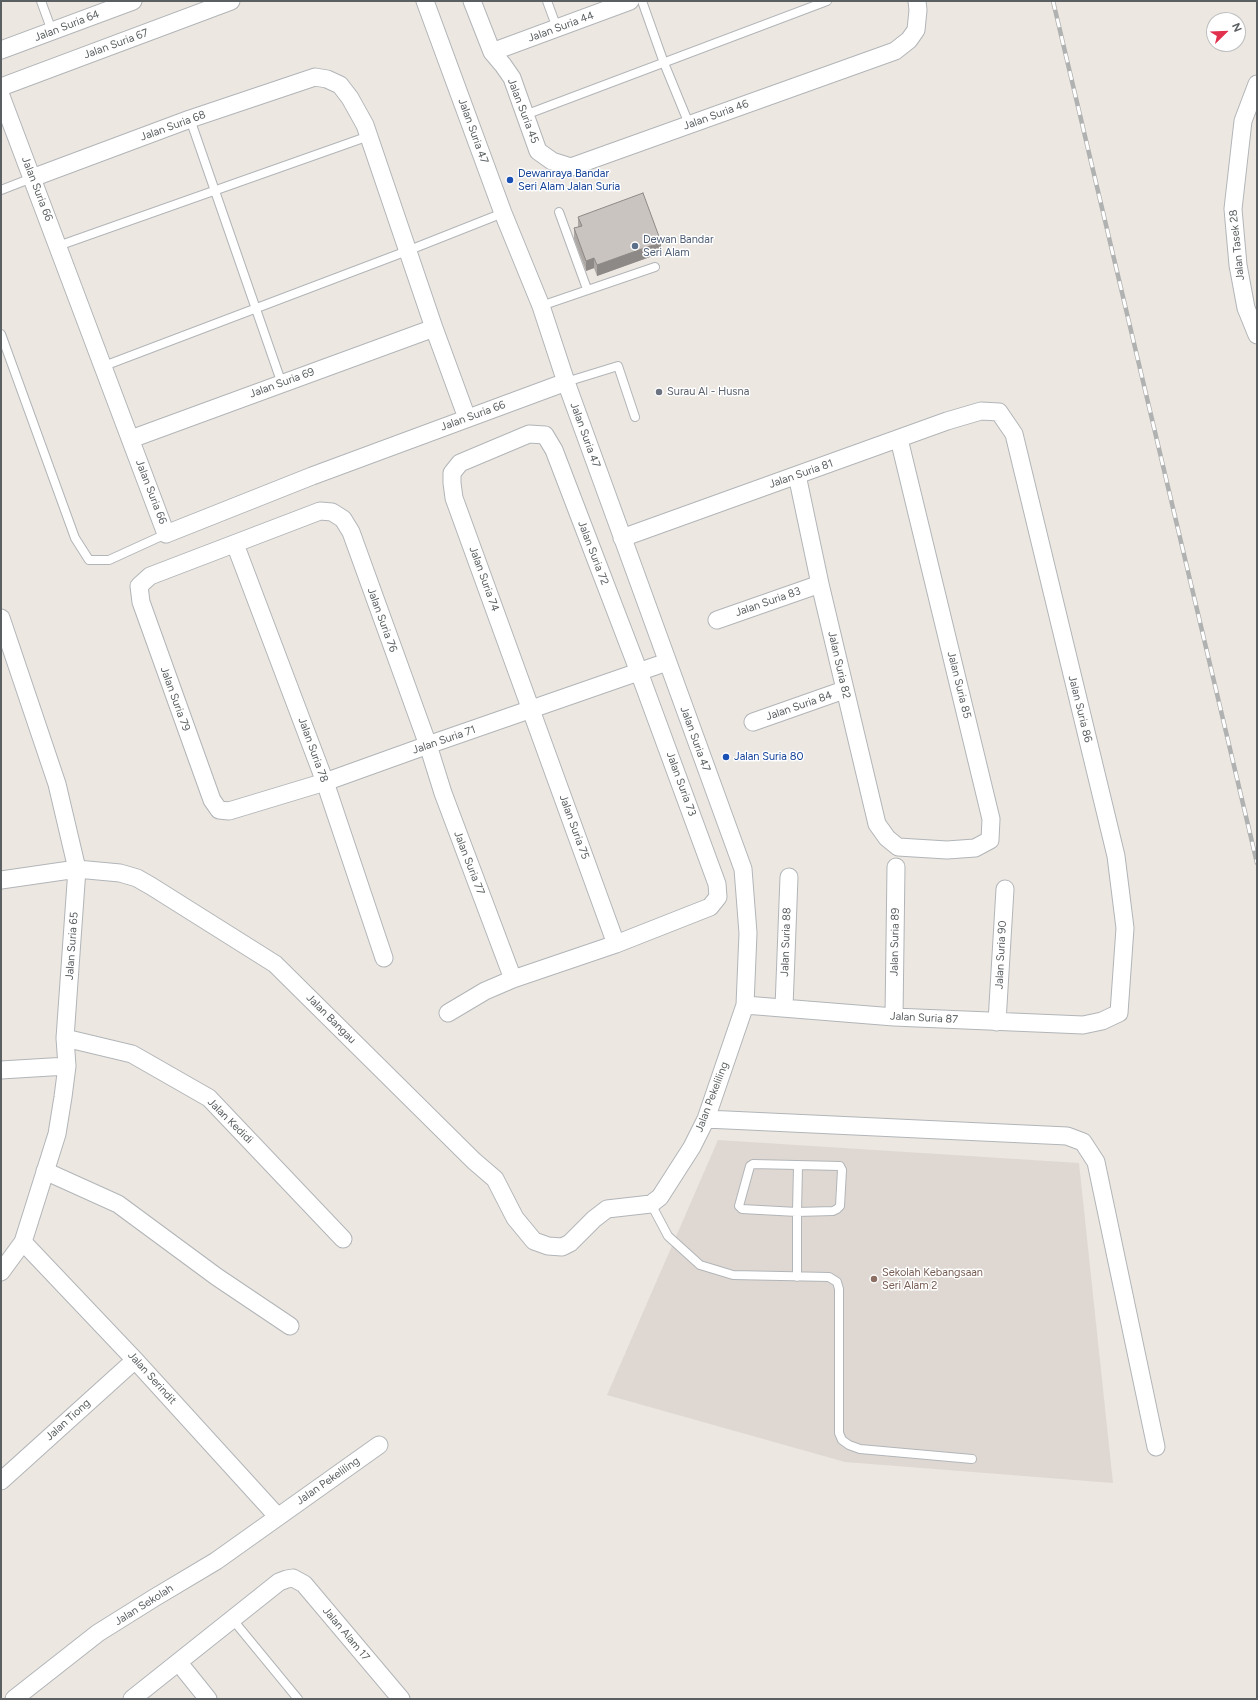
<!DOCTYPE html>
<style>
body{margin:0}
#map{position:relative;width:1258px;height:1700px;overflow:hidden;background:#ece7e1;font-family:Figtree,sans-serif}
canvas{display:block}
.frame{position:absolute;inset:0;border:2px solid #5a5f61;pointer-events:none}
.north{position:absolute;left:1206px;top:12px;width:40px;height:40px;box-sizing:border-box;background:#fff;border:1px solid #bdbfc0;border-radius:50%;rotate:67deg;font-size:11px;font-weight:700;line-height:16px;text-align:center;color:#5a5f61}
.north::after{content:'';display:block;margin:auto;width:14px;height:18px;background:#e2314d;clip-path:polygon(50% 0,100% 100%,50% 72%,0 100%)}
</style>
<div id="map">
<canvas width="1258" height="1700"></canvas>
<div class="frame"></div>
<div class="north">N</div>
</div>
<script>
const g = document.querySelector('canvas').getContext('2d');
g.lineJoin = 'round';
function paint(path, color) {
  g.fillStyle = color;
  g.fill(path, 'evenodd');
}
function poly(rows) {
  const path = new Path2D();
  for (const r of rows) {
    path.moveTo(r[0], r[1]);
    for (let i = 2; i < r.length; i += 2) path.lineTo(r[i], r[i + 1]);
  }
  return path;
}
function trace(path, color, width, dash) {
  g.strokeStyle = color;
  g.lineWidth = width;
  g.lineCap = dash ? 'butt' : 'round';
  g.setLineDash(dash || []);
  g.stroke(path);
}
function write(font, color, halo, rows, align = 'center') {
  g.font = font + ' Figtree,sans-serif';
  g.lineWidth = 3;
  g.setLineDash([]);
  g.textBaseline = 'middle';
  g.strokeStyle = halo;
  g.fillStyle = color;
  for (const [text, x, y, turn = 0] of rows) {
    g.save();
    g.translate(x, y);
    g.rotate((+turn || 0) * Math.PI / 180);
    g.textAlign = isNaN(turn) ? turn : align;
    if (halo) g.strokeText(text, 0, 0);
    g.fillText(text, 0, 0);
    g.restore();
  }
}
paint(poly([
 [718,1140,1079,1163,1113,1483,845,1462,607,1395]
]), '#dfd8d2');
const lane = poly([
 [41,1,52,31],
 [547,1,557,28],
 [642,1,664,63,689,124],
 [525,115,827,1],
 [190,119,282,384],
 [1,190,32,178],
 [559,212,587,289],
 [58,246,369,136],
 [541,306,655,267],
 [1,334,75,538,89,560,109,560,166,534],
 [104,366,407,251,503,213],
 [566,382,618,366,635,417],
 [651,1204,668,1236,700,1265,733,1275,829,1277,837,1282,839,1289,839,1433,842,1440,849,1445,860,1449,972,1459],
 [797,1277,797,1212,833,1211,837,1209,840,1206,842,1170,840,1166,753,1164,750,1166,739,1206,742,1209,797,1212,798,1166],
 [233,1620,298,1699]
]);
const street = poly([
 [472,1,492,52,503,65,512,78,538,151,552,161,571,167,895,51,909,40,916,30,918,10,917,1],
 [1,50,133,1],
 [492,52,630,1],
 [1257,84,1243,121,1233,209,1238,265,1246,308,1257,335],
 [1,87,231,1],
 [1,96,166,534,312,476,566,382],
 [32,178,190,119,315,77,327,79,340,85,350,98,365,125,434,328,467,418],
 [131,439,434,328],
 [797,475,820,584,877,824,887,838,898,847,947,850,975,848,990,840,991,819,899,439],
 [622,538,947,421,981,411,999,412,1014,434,1116,856,1125,928,1119,1013,1102,1021,1083,1025,894,1017,745,1005],
 [235,544,325,782,384,958],
 [1,618,57,784,77,869,65,1038,67,1066,63,1097,57,1134,23,1242,1,1272],
 [717,620,820,584],
 [753,722,844,690],
 [1,880,77,869,120,873,137,878,151,886,275,964,474,1161,495,1179,515,1218,534,1241,548,1246,562,1247,570,1243,594,1219,607,1209,651,1204,660,1197,692,1147,706,1119,745,1005,748,933,743,869,566,382,541,306,503,213,425,1],
 [513,979,443,793,428,745,351,532,343,519,332,512,320,511,150,576,139,586,141,602,212,800,219,810,229,811,325,782,428,745,667,662],
 [784,1007,789,877],
 [448,1013,485,991,513,979,616,944,710,907,718,897,717,884,639,672,554,450,545,435,529,434,460,463,452,473,452,483,454,498,616,944],
 [894,1017,896,867],
 [997,1022,1005,889],
 [65,1038,132,1054,209,1098,343,1239],
 [1,1070,67,1066],
 [706,1119,1067,1136,1083,1142,1096,1162,1156,1447],
 [45,1171,118,1204,217,1277,290,1326],
 [23,1242,135,1360,278,1517],
 [1,1481,135,1360],
 [179,1663,208,1699],
 [14,1699,98,1633,154,1598,216,1561,379,1445],
 [132,1699,279,1582,287,1579,293,1578,304,1584,401,1699]
]);
trace(lane, '#b2b5b8', 10);
trace(street, '#b2b5b8', 19);
trace(lane, '#fff', 8);
trace(street, '#fff', 17);
const rail = poly([
 [1053,1,1257,863]
]);
trace(rail, '#b0b1b1', 4.5);
trace(rail, '#fff', 3, [9]);
paint(poly([
 [578,217,661,253,597,276,594,268,586,271,574,239,574,228,578,227]
]), '#aea9a5');
paint(poly([
 [661,242,661,253,597,276,597,265],
 [594,258,594,268,586,271,586,261]
]), '#8d8986');
const building = poly([
 [643,193,661,242,597,265,594,258,586,261,574,228,582,226,578,217,643,193]
]);
paint(building, '#cac4c0');
trace(building, '#8d8986', 1);
for (const [x, y, r, color] of [
 [510,180,4,"#1a4fb4"],
 [635,246,4,"#5c6f8a"],
 [659,392,4,"#6b7280"],
 [726,757,4,"#1a4fb4"],
 [874,1279,4,"#8d6e63"]
]) {
  const dot = new Path2D();
  dot.arc(x, y, r, 0, 2 * Math.PI);
  g.fillStyle = color;
  g.fill(dot);
  trace(dot, '#fff', 1.5);
}
write('11px', '#5a5f61', '#fff', [
 ["Jalan Suria 64",67,26,-21],
 ["Jalan Suria 44",561,27,-20],
 ["Jalan Suria 67",116,44,-20],
 ["Jalan Suria 45",523,111,69],
 ["Jalan Suria 46",716,115,-20],
 ["Jalan Suria 68",173,126,-20],
 ["Jalan Suria 47",473,131,70],
 ["Jalan Suria 66",37,189,69],
 ["Jalan Tasek 28",1237,245,-96],
 ["Jalan Suria 69",282,383,-20],
 ["Jalan Suria 66",473,416,-20],
 ["Jalan Suria 47",585,435,70],
 ["Jalan Suria 81",801,474,-19],
 ["Jalan Suria 66",151,492,69],
 ["Jalan Suria 72",593,553,69],
 ["Jalan Suria 74",484,579,70],
 ["Jalan Suria 83",768,602,-19],
 ["Jalan Suria 76",382,620,70],
 ["Jalan Suria 82",839,665,77],
 ["Jalan Suria 85",959,685,76],
 ["Jalan Suria 79",175,699,70],
 ["Jalan Suria 84",799,706,-19],
 ["Jalan Suria 86",1080,709,76],
 ["Jalan Suria 47",695,739,70],
 ["Jalan Suria 71",444,740,-19],
 ["Jalan Suria 78",313,750,70],
 ["Jalan Suria 73",681,784,70],
 ["Jalan Suria 75",574,827,70],
 ["Jalan Suria 77",469,863,69],
 ["Jalan Suria 88",786,942,-88],
 ["Jalan Suria 89",895,942,-89],
 ["Jalan Suria 65",72,946,-86],
 ["Jalan Suria 90",1001,955,-87],
 ["Jalan Suria 87",924,1018,3],
 ["Jalan Bangau",331,1019,45],
 ["Jalan Pekeliling",712,1097,-69],
 ["Jalan Kedidi",230,1121,45],
 ["Jalan Serindit",152,1378,48],
 ["Jalan Tiong",68,1420,-42],
 ["Jalan Pekeliling",328,1481,-35],
 ["Jalan Sekolah",144,1605,-32],
 ["Jalan Alam 17",346,1634,50]
]);
write('11px', '#164399', '#fff', [
 ["Dewanraya Bandar",518,174],
 ["Seri Alam Jalan Suria",518,187],
 ["Jalan Suria 80",734,757]
], 'left');
write('11px', '#4e5e75', '#fff', [
 ["Dewan Bandar",643,240],
 ["Seri Alam",643,253]
], 'left');
write('11px', '#5b616d', '#fff', [
 ["Surau Al - Husna",667,392]
], 'left');
write('11px', '#785e54', '#fff', [
 ["Sekolah Kebangsaan",882,1273],
 ["Seri Alam 2",882,1286]
], 'left');
</script>
